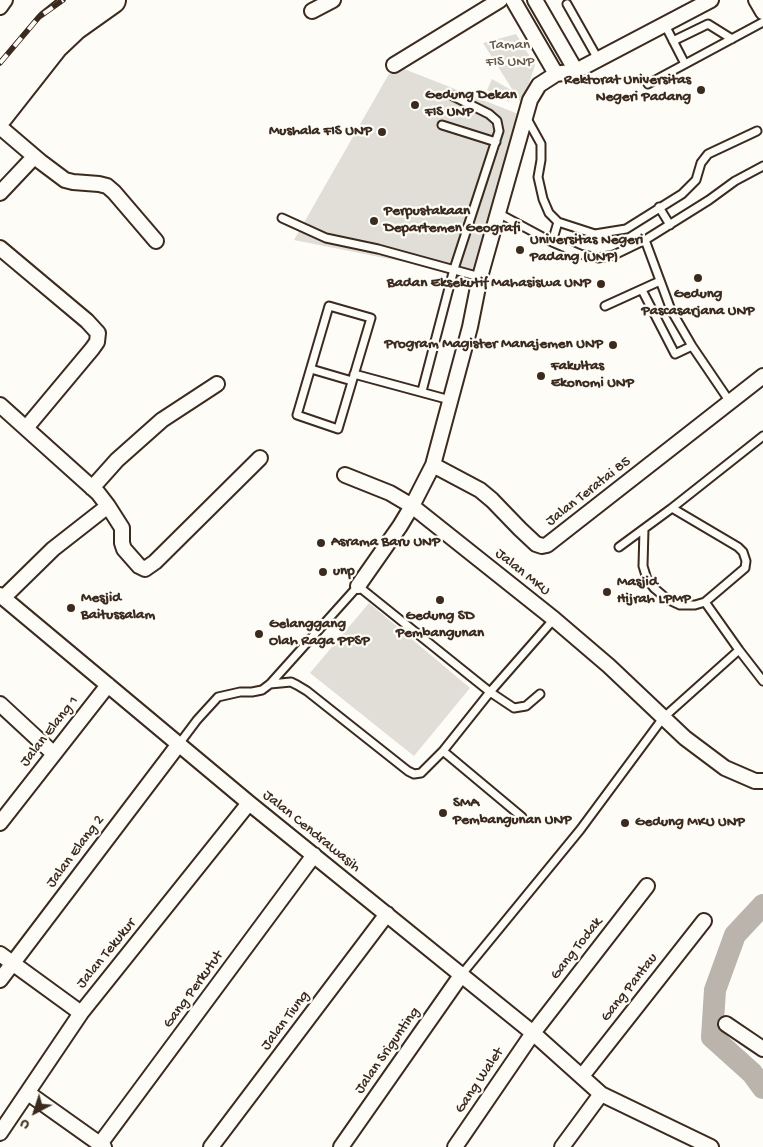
<!DOCTYPE html>
<style>
body{margin:0}
#map{position:relative;width:763px;height:1147px;overflow:hidden;background:#fdfcf7;font-family:"Gochi Hand",sans-serif}
canvas{display:block}
.north{position:absolute;left:10px;top:1087px;width:50px;height:50px;-webkit-text-stroke:4px #fdfcf7;paint-order:stroke;rotate:220deg;font-size:14px;font-weight:700;line-height:20px;text-align:center;color:#3b2a1e}
.north::after{content:'';display:block;margin:auto;width:18px;height:22px;background:#3b2a1e;clip-path:polygon(50% 0,100% 100%,50% 72%,0 100%)}
</style>
<div id="map">
<canvas width="763" height="1147"></canvas>
<div class="north">U</div>
</div>
<script>
const g = document.querySelector('canvas').getContext('2d');
g.lineJoin = 'round';
function paint(path, color) {
  g.fillStyle = color;
  g.fill(path, 'evenodd');
}
function poly(rows) {
  const path = new Path2D();
  for (const r of rows) {
    path.moveTo(r[0], r[1]);
    for (let i = 2; i < r.length; i += 2) path.lineTo(r[i], r[i + 1]);
  }
  return path;
}
function trace(path, color, width, dash) {
  g.strokeStyle = color;
  g.lineWidth = width;
  g.lineCap = dash ? 'butt' : 'round';
  g.setLineDash(dash || []);
  g.stroke(path);
}
function write(font, color, halo, rows, align = 'center') {
  g.font = font + ' "Gochi Hand",sans-serif';
  g.lineWidth = 4.5;
  g.setLineDash([]);
  g.textBaseline = 'middle';
  g.strokeStyle = halo;
  g.fillStyle = color;
  for (const [text, x, y, turn = 0] of rows) {
    g.save();
    g.translate(x, y);
    g.rotate((+turn || 0) * Math.PI / 180);
    g.textAlign = isNaN(turn) ? turn : align;
    if (halo) g.strokeText(text, 0, 0);
    g.fillText(text, 0, 0);
    g.restore();
  }
}
paint(poly([
 [516,34,535,65,522,105,483,43],
 [394,65,526,117,480,277,294,240],
 [492,79,513,91,509,102,487,90],
 [369,603,470,688,414,756,310,673]
]), '#e1ded7');
trace(poly([
 [763,905,735,935,715,990,712,1037,752,1073,763,1088]
]), '#bbb4ad', 22);
const lane = poly([
 [567,4,598,59],
 [665,25,685,64],
 [673,41,708,24,732,39],
 [648,84,763,22],
 [526,117,541,144,541,160,538,177,543,199,549,213,558,222,552,242],
 [442,125,496,142],
 [659,207,670,225],
 [498,213,552,242,580,254,598,258,614,255,645,240,709,200,735,181,763,166],
 [282,218,326,238,378,249,480,277],
 [558,222,595,234,626,229,682,194,696,180,701,163,708,154,757,131],
 [645,240,671,310,692,346,730,402],
 [642,290,675,354,692,346],
 [329,306,371,318,338,429,297,415,329,306],
 [605,306,660,281],
 [311,369,352,381],
 [354,374,450,400],
 [422,391,454,269,499,131,497,121,489,114,453,96],
 [644,529,643,566,647,579,654,588,667,599,680,605,695,605,705,602],
 [619,547,672,508],
 [739,650,705,602,745,568,746,561,743,552,738,547,672,508,763,436],
 [270,684,291,682,297,685,307,691,408,771,414,774,421,773,443,751,490,692,554,619],
 [179,744,197,720,218,697,240,692,252,692,262,690,270,684,358,586,490,692,514,708,526,706,540,694],
 [443,751,522,817],
 [462,974,580,830,663,718,739,650,763,681]
]);
const street = poly([
 [513,0,556,74],
 [535,0,576,71],
 [756,0,763,12],
 [0,7,5,0],
 [312,11,333,0],
 [394,65,500,0],
 [0,127,41,162,65,180,73,182,99,184,107,186,114,192,156,241],
 [0,193,34,157],
 [0,248,87,321,98,333,97,342,92,349,26,428],
 [0,405,98,493,108,506,53,549,3,598],
 [433,465,480,490,492,500,520,529,536,544,542,546,547,545,763,376],
 [345,475,390,493,412,506,554,619,609,666,685,738,725,768,755,781,763,781],
 [92,488,117,460,162,420,217,384],
 [108,506,122,528,122,543,124,549,139,566,145,569,155,562,260,458],
 [358,586,400,526,412,506,433,465,470,327,480,277,498,213,530,100,539,85,556,74,576,71,711,0],
 [0,595,249,803,533,1033,601,1094],
 [0,704,54,754],
 [0,823,108,685],
 [0,954,81,1013],
 [0,980,179,744],
 [726,1024,763,1049],
 [582,1076,704,921],
 [28,1093,104,1147],
 [0,1133,81,1013,249,803],
 [100,1144,314,855],
 [211,1147,387,914],
 [341,1147,462,974],
 [455,1147,533,1033,647,886],
 [562,1147,601,1094,711,1147]
]);
const highway = poly([
 [0,82,50,23,79,0],
 [0,115,55,45,74,27,112,0]
]);
trace(lane, '#3b2a1e', 11);
trace(street, '#3b2a1e', 18);
trace(highway, '#3b2a1e', 30);
trace(lane, '#fdfcf7', 7);
trace(street, '#fdfcf7', 14);
trace(highway, '#fdfcf7', 26);
const rail = poly([
 [0,63,39,17,63,0]
]);
trace(rail, '#3b2a1e', 5.5);
trace(rail, '#fdfcf7', 4, [11]);
for (const [x, y, r, color] of [
 [701,90,5,"#3b2a1e"],
 [415,105,5,"#3b2a1e"],
 [382,132,5,"#3b2a1e"],
 [374,221,5,"#3b2a1e"],
 [520,250,5,"#3b2a1e"],
 [698,278,5,"#3b2a1e"],
 [601,284,5,"#3b2a1e"],
 [613,345,5,"#3b2a1e"],
 [541,376,5,"#3b2a1e"],
 [321,543,5,"#3b2a1e"],
 [323,572,5,"#3b2a1e"],
 [607,592,5,"#3b2a1e"],
 [440,600,5,"#3b2a1e"],
 [71,608,5,"#3b2a1e"],
 [259,634,5,"#3b2a1e"],
 [443,813,5,"#3b2a1e"],
 [625,823,5,"#3b2a1e"]
]) {
  const dot = new Path2D();
  dot.arc(x, y, r, 0, 2 * Math.PI);
  g.fillStyle = color;
  g.fill(dot);
  trace(dot, '#fdfcf7', 2);
}
write('15px', '#64574c', '#fdfcf7', [
 ["Taman",510,46],
 ["FIS UNP",510,63]
]);
write('bold 15px', '#3b2a1e', '#fdfcf7', [
 ["Rektorat Universitas",691,81,"right"],
 ["Negeri Padang",691,98,"right"],
 ["Gedung Dekan",425,96],
 ["FIS UNP",425,113],
 ["Mushala FIS UNP",372,132,"right"],
 ["Perpustakaan",384,212],
 ["Departemen Geografi",384,229],
 ["Universitas Negeri",530,241],
 ["Padang (UNP)",530,258],
 ["Badan Eksekutif Mahasiswa UNP",591,284,"right"],
 ["Gedung",698,295,"center"],
 ["Pascasarjana UNP",698,312,"center"],
 ["Program Magister Manajemen UNP",603,345,"right"],
 ["Fakultas",551,367],
 ["Ekonomi UNP",551,384],
 ["Asrama Baru UNP",331,543],
 ["unp",333,572],
 ["Masjid",617,583],
 ["Hijrah LPMP",617,600],
 ["Mesjid",81,599],
 ["Baitussalam",81,616],
 ["Gedung SD",440,617,"center"],
 ["Pembangunan",440,634,"center"],
 ["Gelanggang",269,625],
 ["Olah Raga PPSP",269,642],
 ["SMA",453,804],
 ["Pembangunan UNP",453,821],
 ["Gedung MKU UNP",635,823]
], 'left');
write('15px', '#3b2a1e', '#fdfcf7', [
 ["Jalan Teratai 85",589,492,-38],
 ["Jalan MKU",522,573,39],
 ["Jalan Elang 1",50,732,-52],
 ["Jalan Cendrawasih",311,832,39],
 ["Jalan Elang 2",76,852,-53],
 ["Gang Todak",577,949,-52],
 ["Jalan Tekukur",107,954,-51],
 ["Gang Pantau",630,988,-52],
 ["Gang Perkutut",194,990,-54],
 ["Jalan Tiung",286,1021,-53],
 ["Jalan Srigunting",388,1051,-55],
 ["Gang Walet",480,1081,-56]
]);
</script>
